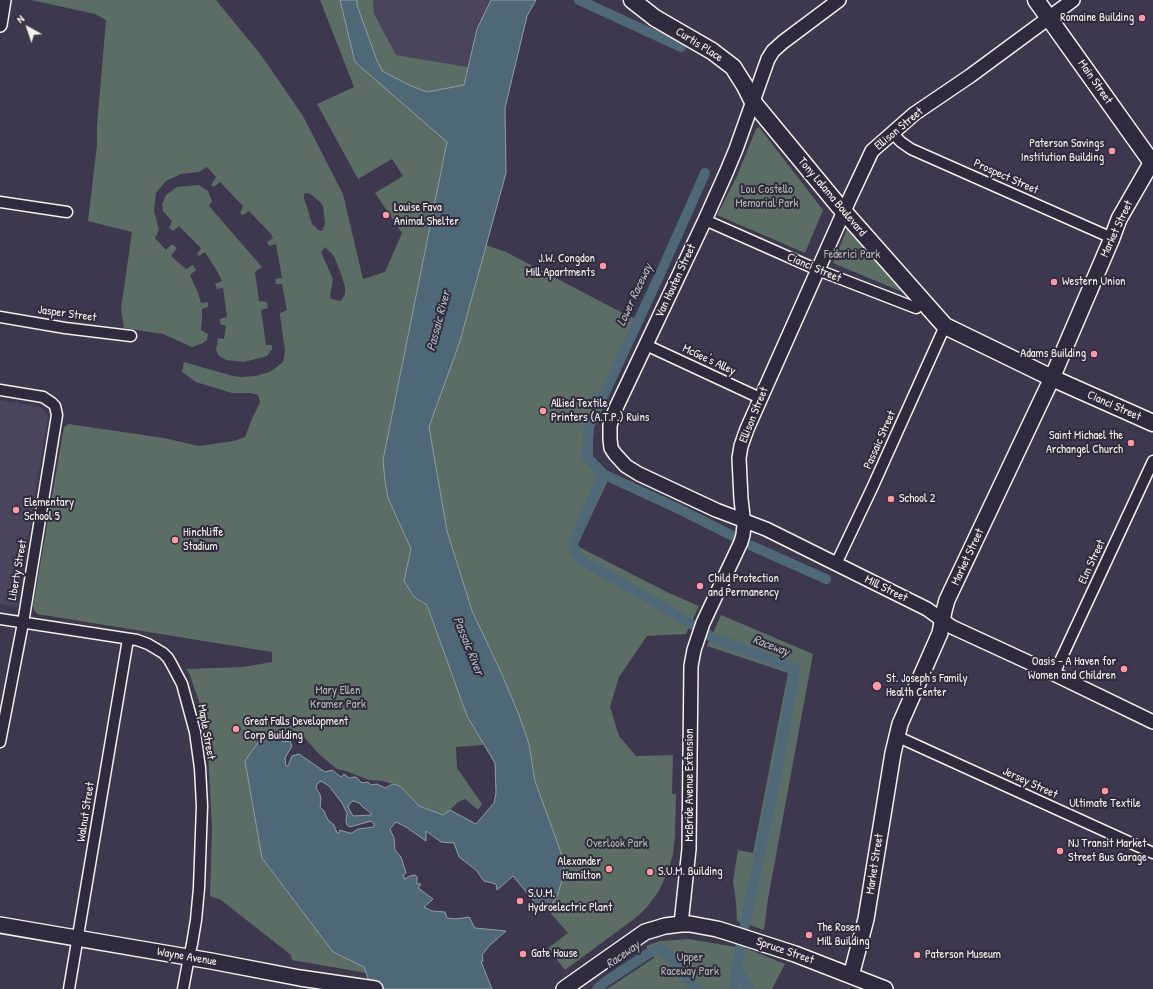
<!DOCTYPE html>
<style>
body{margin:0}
#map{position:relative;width:1153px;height:989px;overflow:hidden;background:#3d384e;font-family:"Patrick Hand",sans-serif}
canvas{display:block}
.north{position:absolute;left:8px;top:8px;width:40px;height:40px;-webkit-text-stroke:3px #2f2a3d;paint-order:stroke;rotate:320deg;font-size:11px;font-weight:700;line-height:16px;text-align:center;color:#f4f1e8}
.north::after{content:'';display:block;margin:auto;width:14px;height:18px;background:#f4f1e8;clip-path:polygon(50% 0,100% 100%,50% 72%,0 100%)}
</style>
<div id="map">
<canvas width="1153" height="989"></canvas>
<div class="north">N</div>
</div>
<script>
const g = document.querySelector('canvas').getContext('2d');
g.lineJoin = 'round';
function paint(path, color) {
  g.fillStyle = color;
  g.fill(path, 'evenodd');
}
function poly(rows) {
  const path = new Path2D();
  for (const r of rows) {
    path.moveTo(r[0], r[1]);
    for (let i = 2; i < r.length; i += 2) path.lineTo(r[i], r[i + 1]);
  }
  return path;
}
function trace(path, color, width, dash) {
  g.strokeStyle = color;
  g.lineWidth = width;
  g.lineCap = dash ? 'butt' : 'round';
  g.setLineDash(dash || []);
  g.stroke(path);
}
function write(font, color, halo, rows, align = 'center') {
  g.font = font + ' "Patrick Hand",sans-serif';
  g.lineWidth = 4;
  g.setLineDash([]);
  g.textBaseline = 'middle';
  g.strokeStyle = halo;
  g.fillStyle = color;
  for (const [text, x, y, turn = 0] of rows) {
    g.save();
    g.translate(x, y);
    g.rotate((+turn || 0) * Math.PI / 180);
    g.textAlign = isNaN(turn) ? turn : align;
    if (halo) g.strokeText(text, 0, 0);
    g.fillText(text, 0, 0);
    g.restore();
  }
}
paint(poly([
 [373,0,491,0,477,29,468,67,396,55,374,13],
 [0,400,41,407,48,416,17,607,0,604]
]), '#4a455d');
paint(poly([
 [31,0,216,0,261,55,303,116,343,194,363,279,385,272,402,233,375,193,403,176,392,159,358,179,317,104,354,87,320,0,340,0,355,62,447,141,383,460,385,481,388,498,411,549,404,581,414,597,427,605,467,716,484,745,456,747,457,768,482,804,478,810,465,799,458,802,450,810,443,815,419,806,400,786,383,781,369,780,346,771,337,769,319,754,304,737,284,742,245,761,262,858,333,952,364,967,366,973,292,960,291,955,221,900,210,896,212,828,208,751,201,707,189,673,186,669,243,667,272,662,272,652,37,614,34,610,33,606,64,427,69,424,75,425,164,438,199,446,234,441,245,437,252,419,260,402,258,395,250,393,232,393,196,382,182,372,184,362,233,376,241,377,255,376,270,372,283,362,285,351,280,315,280,313,287,310,282,284,276,284,275,279,282,278,276,244,269,246,267,242,273,238,271,234,249,211,243,215,240,213,243,206,220,182,214,187,211,185,216,177,207,167,199,172,181,174,166,181,156,193,154,211,159,230,155,238,166,250,172,244,177,248,171,256,186,269,193,265,196,270,190,275,198,293,201,303,208,302,208,307,202,309,202,321,201,330,208,334,207,340,201,344,192,347,163,334,124,328,121,309,132,232,88,221,97,145,97,125,106,20,95,14],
 [306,193,308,193,313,196,320,202,323,206,325,224,322,231,320,231,312,224,304,198,304,194],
 [325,247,334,256,341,274,345,287,345,294,341,301,331,299,330,297,333,279,321,252],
 [357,0,373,0,374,13,396,55,468,67,464,85,427,92,409,85,382,71,376,58,357,5],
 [759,127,823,210,805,253,717,215,737,176,756,129],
 [199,185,208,191,212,201,209,206,262,267,255,272,259,301,267,302,268,308,261,310,266,345,272,345,272,349,267,356,244,362,236,361,226,360,219,356,216,350,218,338,224,339,226,326,220,324,220,319,227,317,223,288,217,289,215,284,222,281,217,271,205,252,199,256,197,254,201,248,179,226,173,231,169,228,172,221,163,211,162,204,166,195,177,187,187,186],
 [847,229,907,294,833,263],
 [486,245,506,252,617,310,642,322,593,429,593,457,611,474,577,546,669,593,699,606,686,634,647,636,619,677,610,707,619,736,636,756,673,755,672,794,676,794,675,836,673,854,668,871,659,891,647,907,638,916,565,970,548,948,568,933,547,909,550,907,560,850,535,781,529,744,519,715,500,670,472,611,447,531,429,427,460,341],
 [721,615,813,654,768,899,764,930,737,921,736,902,733,881,738,850,753,853,788,673,707,646],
 [689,939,748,949,785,964,772,989,607,989,654,958,646,946,661,941]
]), '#5b6d65');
const water = poly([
 [340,0,357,0,357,5,376,58,382,71,409,85,427,92,464,85,477,29,491,0,536,0,527,16,505,108,506,173,460,341,429,427,447,531,472,611,500,670,519,715,529,744,535,781,560,850,564,865,562,880,559,890,557,896,550,907,544,913,513,876,497,890,496,884,484,881,476,870,459,857,454,843,441,842,426,831,426,841,406,827,396,822,390,829,394,838,395,850,401,857,406,873,403,875,405,879,410,876,415,875,417,877,417,884,421,884,418,888,433,899,424,907,432,911,445,912,447,918,456,919,469,917,475,928,506,931,489,946,482,955,483,961,481,961,482,964,492,989,372,989,364,967,333,952,262,858,245,761,259,741,271,735,284,742,290,741,292,746,285,758,286,766,288,766,292,756,299,754,325,772,332,770,341,777,344,774,349,778,356,777,362,783,368,782,371,785,377,784,385,788,393,784,400,786,419,806,443,815,450,810,476,824,494,803,496,793,495,763,467,716,427,605,414,597,404,581,411,549,388,498,385,481,383,460,447,142,355,62,340,0],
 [321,781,329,786,342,803,347,813,346,821,347,825,350,827,371,821,374,824,374,827,358,829,352,833,349,833,340,830,339,833,337,833,334,825,328,820,324,811,320,807,321,800,320,794,316,788,317,784,321,781],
 [353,801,359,803,364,808,371,813,371,815,353,816,348,807,350,803,353,801]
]);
paint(water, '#4f6877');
trace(water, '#919fa4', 1);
trace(poly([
 [579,0,681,47],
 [705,173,661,272,589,427,587,457,603,474,573,544,576,553,581,560,657,603,712,637,795,669,777,772,738,957,734,989],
 [603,474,679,509,733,536],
 [752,546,826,579],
 [737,967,746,985,749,989],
 [597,989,605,982,652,951,659,949,667,953,696,989]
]), '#4f6877', 10);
const minor = poly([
 [892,133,901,142,911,149,1112,238],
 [0,202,67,212],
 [705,220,818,270,916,308,924,302],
 [0,317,65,328,131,336],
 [646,345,760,398],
 [0,390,43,397,52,403,55,406,57,415,23,623,0,742],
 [836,564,873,486,945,326],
 [0,619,137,640,148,644,163,653,168,658,172,665,182,684,195,732,200,768,202,806,199,888,196,920,192,944,189,957,183,989],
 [1054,674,1153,461],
 [896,736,1153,853],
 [69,989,128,639]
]);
const tertiary = poly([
 [839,0,783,42,773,51,768,59,736,149,726,173,705,220,616,408,610,425,610,439,611,448,615,454,626,466,639,474,716,510,766,529,927,609,952,627,1054,674,1153,722],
 [0,25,4,0],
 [681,924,689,849,691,666,694,650,703,623,741,542,743,535,744,525,741,499,739,458,741,446,747,429,849,200,872,151,914,114,970,76,1073,0]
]);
const secondary = poly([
 [0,925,211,961,300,978,375,989],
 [851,976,866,919,893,753,900,724,940,633,944,611,947,600,1052,378,1112,238,1119,219,1153,160],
 [564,989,645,932,665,926,681,924,690,924,717,929,730,933,795,954,885,989]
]);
const primary = poly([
 [632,0,655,18,712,51,733,67,745,86,753,102,838,205,945,326,1052,378,1153,423],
 [1036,0,1153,164]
]);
trace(minor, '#f4f1e8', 13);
trace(tertiary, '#f4f1e8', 16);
trace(secondary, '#f4f1e8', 18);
trace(primary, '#f4f1e8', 19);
trace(minor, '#2f2a3d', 10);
trace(tertiary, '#2f2a3d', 13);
trace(secondary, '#2f2a3d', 15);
trace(primary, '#2f2a3d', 16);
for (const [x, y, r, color] of [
 [1142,18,4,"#ff9aa2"],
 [1112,151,4,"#ff9aa2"],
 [386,215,4,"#ff9aa2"],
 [603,266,4,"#ff9aa2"],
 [1054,282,4,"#ff9aa2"],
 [1094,354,4,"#ff9aa2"],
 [543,411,4,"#ff9aa2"],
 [1131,443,4,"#ff9aa2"],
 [891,499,4,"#ff9aa2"],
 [16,510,4,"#ff9aa2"],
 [175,540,4,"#ff9aa2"],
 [700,586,4,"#ff9aa2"],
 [1124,669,4,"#ff9aa2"],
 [877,686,5,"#ff9aa2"],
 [236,729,4,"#ff9aa2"],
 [1105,791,4,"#ff9aa2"],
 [1060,851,4,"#ff9aa2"],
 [609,869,4,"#ff9aa2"],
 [650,872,4,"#ff9aa2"],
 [520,901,4,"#ff9aa2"],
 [809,935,4,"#ff9aa2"],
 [523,954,4,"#ff9aa2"],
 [917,955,4,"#ff9aa2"]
]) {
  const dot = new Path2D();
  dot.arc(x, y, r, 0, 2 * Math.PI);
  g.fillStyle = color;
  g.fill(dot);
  trace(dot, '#2f2a3d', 1.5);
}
write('12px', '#f4f1e8', '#2f2a3d', [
 ["Romaine Building",1134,18,"right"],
 ["Paterson Savings",1104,144,"right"],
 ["Institution Building",1104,158,"right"],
 ["Louise Fava",394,208],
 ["Animal Shelter",394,222],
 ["J.W. Congdon",595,259,"right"],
 ["Mill Apartments",595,273,"right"],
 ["Western Union",1062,282],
 ["Adams Building",1086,354,"right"],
 ["Allied Textile",551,404],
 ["Printers (A.T.P.) Ruins",551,418],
 ["Saint Michael the",1123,436,"right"],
 ["Archangel Church",1123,450,"right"],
 ["School 2",899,499],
 ["Elementary",24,503],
 ["School 5",24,517],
 ["Hinchliffe",183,533],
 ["Stadium",183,547],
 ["Child Protection",708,579],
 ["and Permanency",708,593],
 ["Oasis - A Haven for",1116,662,"right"],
 ["Women and Children",1116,676,"right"],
 ["St. Joseph's Family",886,679],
 ["Health Center",886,693],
 ["Great Falls Development",244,722],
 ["Corp Building",244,736],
 ["Ultimate Textile",1105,804,"center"],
 ["NJ Transit Market",1068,844],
 ["Street Bus Garage",1068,858],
 ["Alexander",601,862,"right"],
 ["Hamilton",601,876,"right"],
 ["S.U.M. Building",658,872],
 ["S.U.M.",528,894],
 ["Hydroelectric Plant",528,908],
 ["The Rosen",817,928],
 ["Mill Building",817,942],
 ["Gate House",531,954],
 ["Paterson Museum",925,955]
], 'left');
write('12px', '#f4f1e8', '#2f2a3d', [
 ["Curtis Place",699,45,32],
 ["Main Street",1095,82,55],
 ["Ellison Street",899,129,-40],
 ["Prospect Street",1006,177,24],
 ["Tony Lalama Boulevard",832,197,50],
 ["Market Street",1117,229,-65],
 ["Cianci Street",814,268,23],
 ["Van Houten Street",676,281,-65],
 ["Jasper Street",67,314,8],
 ["McGee's Alley",709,360,25],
 ["Cianci Street",1114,406,24],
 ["Ellison Street",754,415,-68],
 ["Passaic Street",880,440,-66],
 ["Market Street",968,557,-65],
 ["Elm Street",1092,562,-65],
 ["Liberty Street",18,570,-80],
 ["Mill Street",886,589,26],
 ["Maple Street",206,732,80],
 ["Jersey Street",1030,783,25],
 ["McBride Avenue Extension",690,785,-90],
 ["Walnut Street",86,812,-81],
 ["Market Street",875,864,-81],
 ["Spruce Street",785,951,19],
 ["Wayne Avenue",187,957,10]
]);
write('12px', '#afb6ad', '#2f2a3d', [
 ["Lou Costello",767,190],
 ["Memorial Park",767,204],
 ["Federici Park",852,255],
 ["Mary Ellen",338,691],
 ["Kramer Park",338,705],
 ["Overlook Park",617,844],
 ["Upper",690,958],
 ["Raceway Park",690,972]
]);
write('italic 13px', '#b2babb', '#2f2a3d', [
 ["Lower Raceway",635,295,-65],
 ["Passaic River",439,321,-75],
 ["Passaic River",468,646,68],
 ["Raceway",771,646,21],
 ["Raceway",623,955,-35]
]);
</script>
